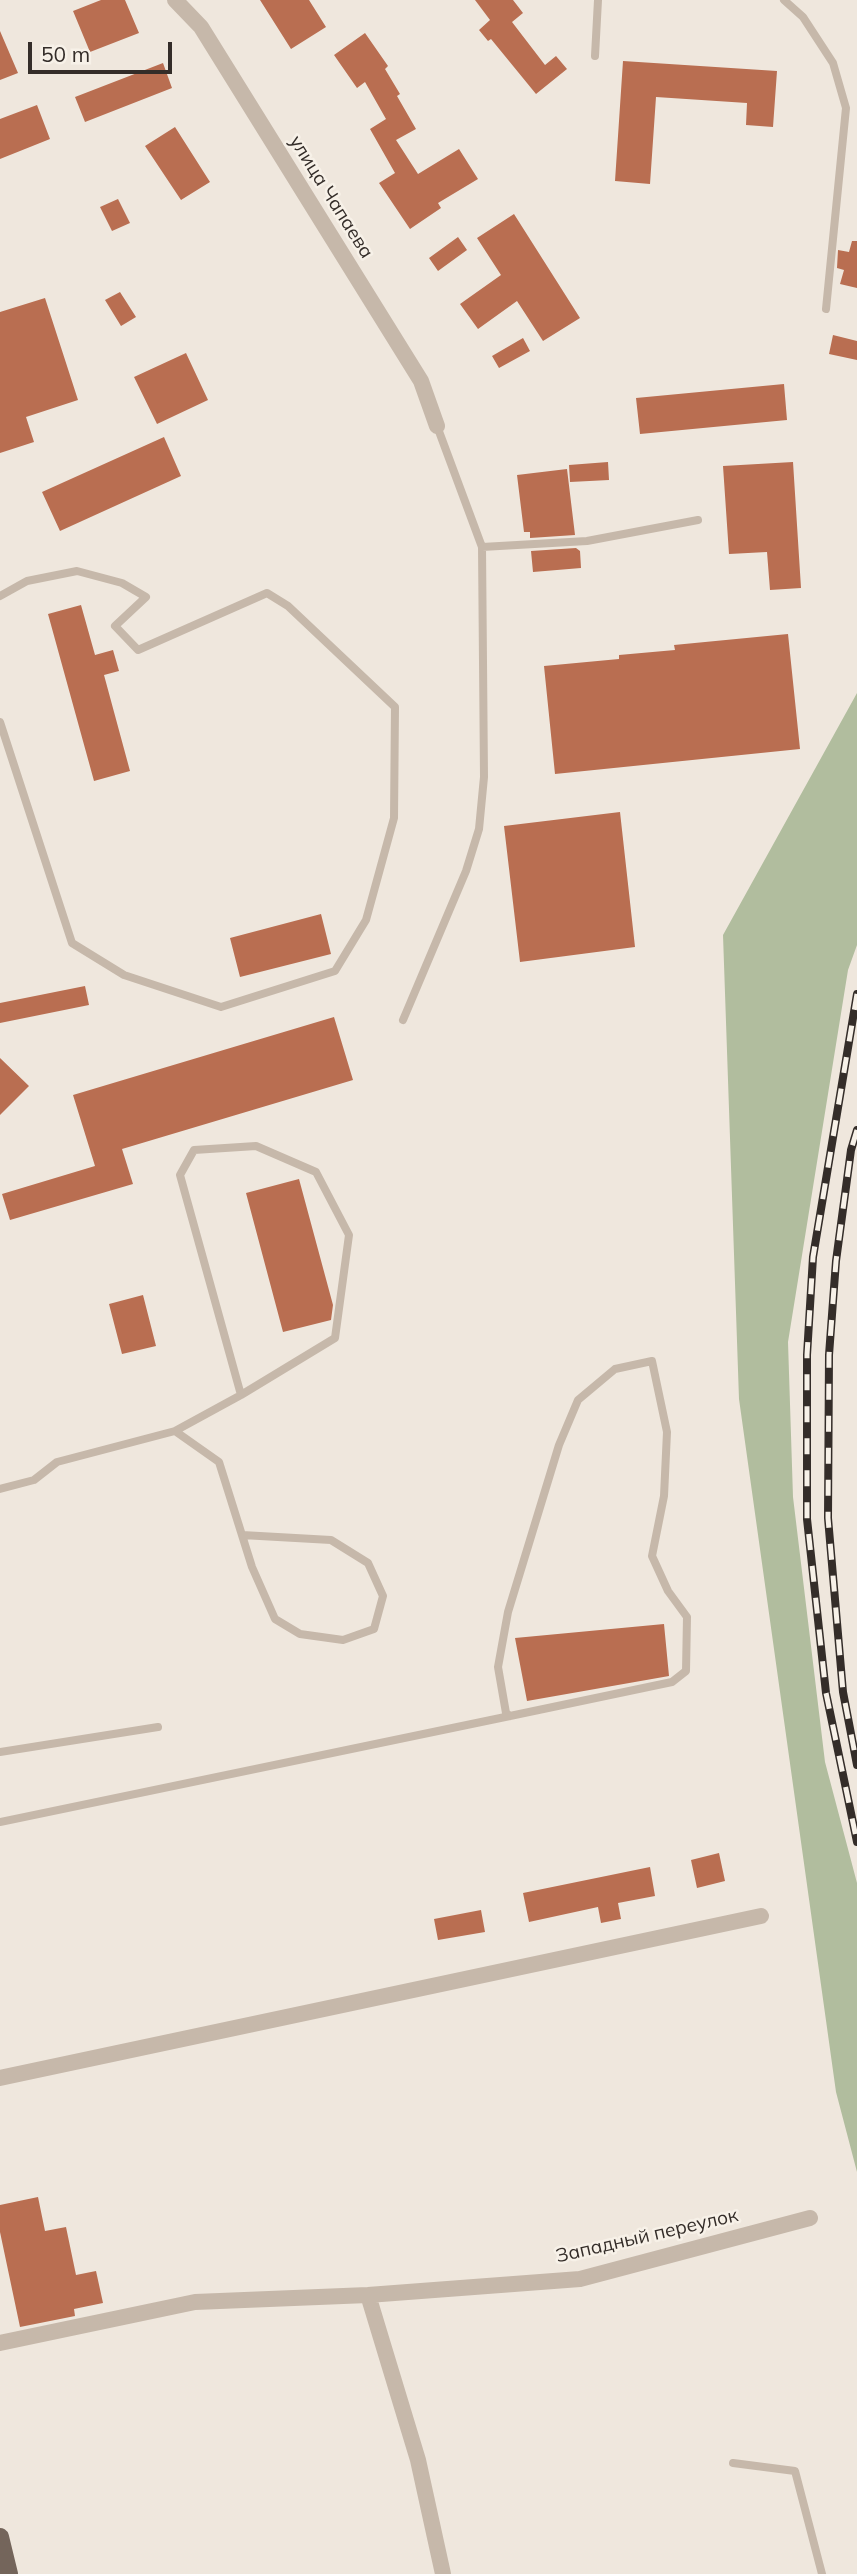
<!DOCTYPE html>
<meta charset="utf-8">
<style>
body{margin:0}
#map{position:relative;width:857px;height:2574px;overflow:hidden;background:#efe7dd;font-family:Mulish,sans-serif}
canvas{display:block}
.scale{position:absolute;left:28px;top:42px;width:144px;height:32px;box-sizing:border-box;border:4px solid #342d29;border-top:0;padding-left:9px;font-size:21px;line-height:24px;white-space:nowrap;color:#342d29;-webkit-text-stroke:5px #f7f1e8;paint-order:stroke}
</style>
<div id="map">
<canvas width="857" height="2574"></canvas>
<div class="scale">50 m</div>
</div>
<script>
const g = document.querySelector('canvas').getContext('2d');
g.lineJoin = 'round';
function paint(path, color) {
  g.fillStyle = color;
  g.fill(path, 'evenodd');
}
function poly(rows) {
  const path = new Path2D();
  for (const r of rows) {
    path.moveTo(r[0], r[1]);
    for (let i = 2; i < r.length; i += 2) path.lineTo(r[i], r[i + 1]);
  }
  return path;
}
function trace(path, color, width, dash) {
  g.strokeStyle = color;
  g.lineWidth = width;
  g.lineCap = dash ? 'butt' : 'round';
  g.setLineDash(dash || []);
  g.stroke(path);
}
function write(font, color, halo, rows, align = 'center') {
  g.font = font + ' Mulish,sans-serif';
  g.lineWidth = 5;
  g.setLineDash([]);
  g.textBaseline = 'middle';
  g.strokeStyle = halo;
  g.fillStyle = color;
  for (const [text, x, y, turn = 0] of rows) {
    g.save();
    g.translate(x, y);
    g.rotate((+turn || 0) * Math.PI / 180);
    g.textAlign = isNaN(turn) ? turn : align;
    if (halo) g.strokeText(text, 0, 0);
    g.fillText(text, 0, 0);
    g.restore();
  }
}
paint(poly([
 [857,693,857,945,848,970,788,1342,793,1497,825,1762,857,1883,857,2172,836,2092,739,1399,723,935]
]), '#b1bd9e');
paint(poly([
 [101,0,125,0,139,33,90,52,73,11],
 [260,0,309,0,326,27,291,49],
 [475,0,513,0,523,13,512,22,545,65,556,56,567,69,536,94,491,39,488,41,479,30,490,20],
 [0,31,18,73,0,80],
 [365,33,388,66,385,69,400,94,397,96,416,129,396,140,418,174,459,149,478,179,438,203,441,208,410,229,379,183,395,173,370,129,386,119,365,82,357,88,334,55],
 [623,61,777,71,773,127,746,125,747,103,656,97,650,184,615,181],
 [163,63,172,88,85,122,75,97],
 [37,105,50,139,0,159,0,119],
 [175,127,210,182,181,200,145,146],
 [118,199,130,223,112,231,100,207],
 [514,214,580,318,543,341,517,301,478,329,460,304,501,275,477,238],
 [458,237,467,250,438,271,429,258],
 [852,241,857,241,857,288,840,284,844,270,837,268,838,250,849,252],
 [120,292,136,317,121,326,105,300],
 [45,298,78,400,26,417,34,442,0,453,0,312],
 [833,335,857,341,857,360,829,354],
 [523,338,530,351,499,368,492,356],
 [186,353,208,400,157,424,134,377],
 [784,384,787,420,640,434,636,398],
 [164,437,181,476,60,531,42,492],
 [608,462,609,480,570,482,569,465],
 [793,462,801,588,770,590,767,552,729,554,723,466],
 [567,469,575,535,530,538,530,532,524,532,517,475],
 [576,548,580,551,581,568,533,572,531,551],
 [81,605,95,655,113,650,119,671,104,675,130,771,94,781,48,614],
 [788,634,800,749,555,774,544,666,619,659,619,655,675,650,674,645],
 [620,812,635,947,520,962,504,826],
 [321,914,331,954,240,977,230,938],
 [85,986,89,1005,0,1023,0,1003],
 [334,1017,353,1080,122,1149,133,1184,10,1220,2,1194,95,1166,73,1095],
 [0,1058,29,1086,0,1115],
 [299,1179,333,1305,331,1320,283,1332,246,1193],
 [143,1295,156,1346,122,1354,109,1304],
 [664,1624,669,1676,527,1701,515,1638],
 [719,1853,725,1881,697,1888,691,1860],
 [650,1867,655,1896,618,1903,621,1919,601,1923,598,1907,529,1922,523,1893],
 [481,1910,485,1932,438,1940,434,1919],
 [38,2197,45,2231,66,2227,76,2275,96,2271,103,2303,74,2309,75,2316,20,2327,0,2232,0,2205]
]), '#b96e51');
trace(poly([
 [784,0,803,17,833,63,846,108,826,309],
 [595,56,598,0],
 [482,547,587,541,698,520],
 [0,596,27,581,77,571,122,583,146,597,115,626,138,650,267,593,288,606,395,707,394,818,366,920,335,971,221,1007,124,975,72,943,0,722],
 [403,1020,466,871,479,829,484,777,482,547,437,426],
 [175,1431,241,1395,335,1338,349,1235,316,1172,256,1146,194,1150,180,1175,241,1395],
 [0,1489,34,1480,57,1462,175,1431,219,1462,252,1567,275,1619,300,1634,343,1640,374,1629,383,1596,368,1563,331,1540,242,1535],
 [0,1752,158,1727],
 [0,1822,510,1716,672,1682,686,1671,687,1617,668,1591,652,1556,664,1496,667,1432,652,1361,615,1369,578,1400,559,1445,508,1612,498,1667,506,1713,510,1716],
 [733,2463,795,2471,822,2574]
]), '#c6b8aa', 8);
trace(poly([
 [175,0,201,27,421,381,437,426],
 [0,2078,761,1916],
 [368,2295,418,2460,443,2574],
 [0,2343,195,2302,368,2295,580,2279,810,2218]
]), '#c6b8aa', 16);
trace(poly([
 [0,2537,9,2574]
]), '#74655b', 18);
const rail = poly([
 [857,994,813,1257,807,1355,807,1519,826,1693,857,1842],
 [857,1130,851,1150,836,1261,829,1355,828,1518,843,1692,857,1765]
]);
trace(rail, '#342d29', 8);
trace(rail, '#f7f1e8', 5, [16]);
write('19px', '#342d29', '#f7f1e8', [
 ["улица Чапаева",331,197,58],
 ["Западный переулок",647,2236,-13]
]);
</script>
